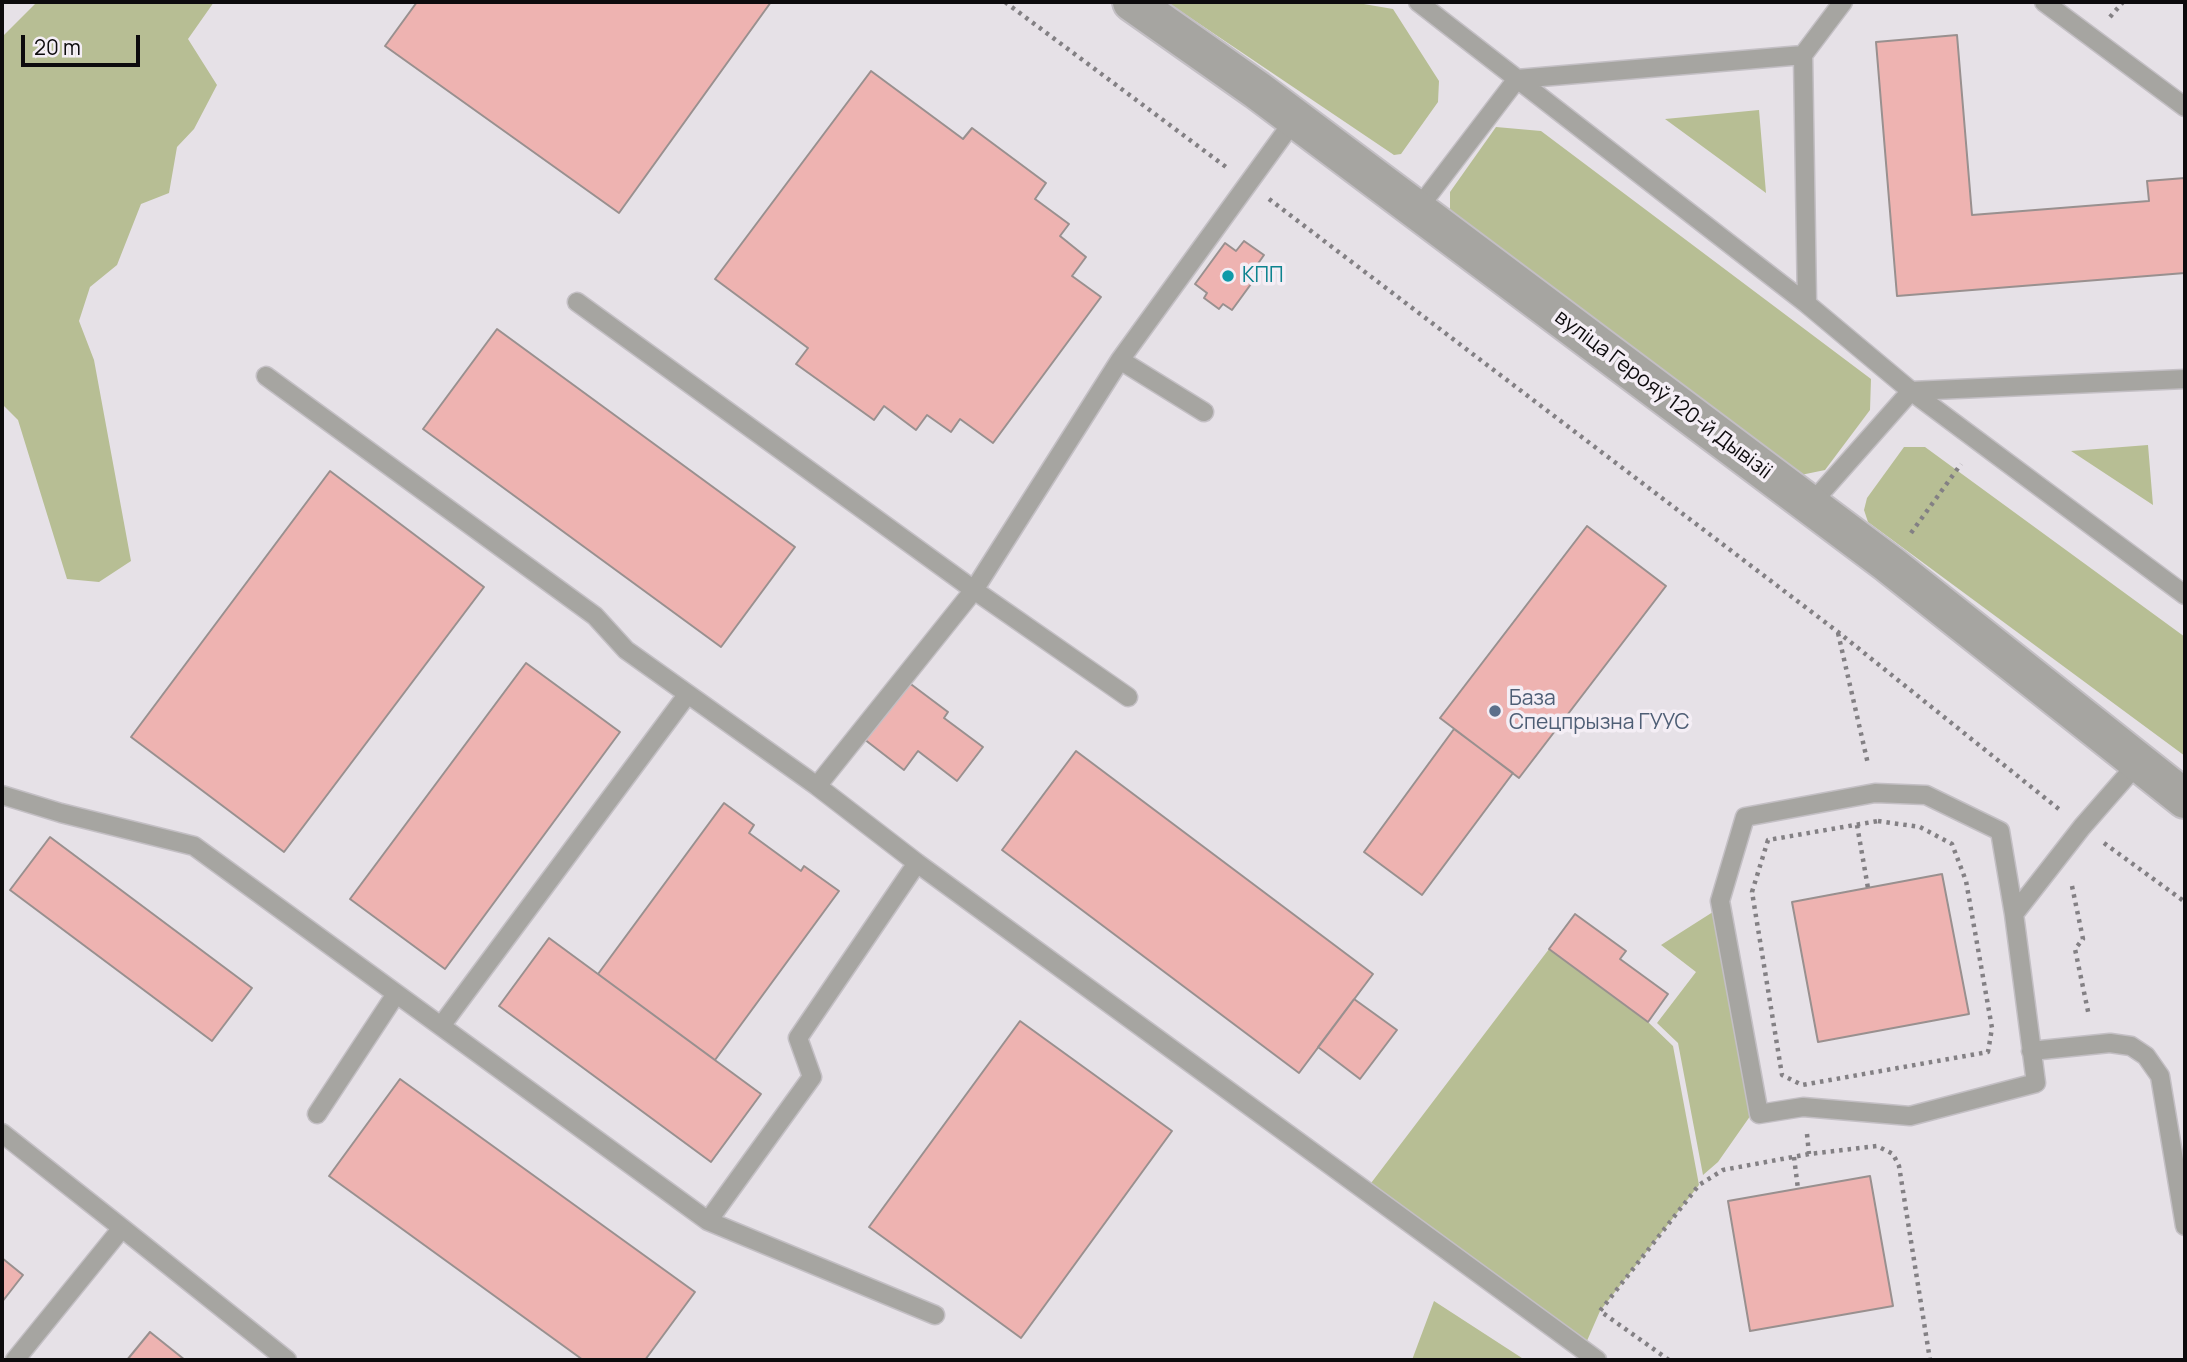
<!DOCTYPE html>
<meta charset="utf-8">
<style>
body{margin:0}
#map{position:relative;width:2187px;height:1362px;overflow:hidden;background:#e6e1e7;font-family:Manrope,sans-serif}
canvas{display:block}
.frame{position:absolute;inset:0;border:4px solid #0d0b0d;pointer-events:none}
.scale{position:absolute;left:21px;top:35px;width:119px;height:32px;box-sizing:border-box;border:4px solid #0d0b0d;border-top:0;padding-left:9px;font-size:21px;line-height:24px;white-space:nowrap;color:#0d0b0d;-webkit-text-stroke:5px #f4eef5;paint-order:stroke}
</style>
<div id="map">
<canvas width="2187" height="1362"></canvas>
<div class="frame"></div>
<div class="scale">20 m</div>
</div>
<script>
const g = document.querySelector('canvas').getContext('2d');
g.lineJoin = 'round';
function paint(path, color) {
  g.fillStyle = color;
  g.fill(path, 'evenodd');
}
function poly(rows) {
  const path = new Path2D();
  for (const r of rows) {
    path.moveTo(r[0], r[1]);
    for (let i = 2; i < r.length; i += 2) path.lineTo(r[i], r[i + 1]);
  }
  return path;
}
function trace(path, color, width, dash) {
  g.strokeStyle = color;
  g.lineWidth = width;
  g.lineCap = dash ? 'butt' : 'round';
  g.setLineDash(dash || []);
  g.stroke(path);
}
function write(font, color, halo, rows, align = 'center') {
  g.font = font + ' Manrope,sans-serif';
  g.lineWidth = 7;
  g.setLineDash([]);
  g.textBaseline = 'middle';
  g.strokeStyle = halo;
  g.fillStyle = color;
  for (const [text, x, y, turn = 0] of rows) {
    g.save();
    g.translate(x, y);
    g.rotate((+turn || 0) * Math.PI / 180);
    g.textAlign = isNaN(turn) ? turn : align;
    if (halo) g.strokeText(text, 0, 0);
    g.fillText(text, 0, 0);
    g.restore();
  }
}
paint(poly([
 [37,2,214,2,188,39,217,85,194,129,177,147,169,193,141,204,117,265,90,287,79,321,94,360,131,561,99,582,67,579,18,420,2,404,2,37],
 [1167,2,1352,2,1393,9,1439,81,1438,102,1401,154,1394,155],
 [1759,110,1766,193,1665,119],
 [1496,127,1541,131,1871,379,1870,410,1825,470,1796,476,1450,222,1450,192],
 [2148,445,2153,505,2071,451],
 [1904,447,1925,447,2185,637,2185,756,1868,522,1864,510,1867,498],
 [1716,910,1753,1112,1718,1162,1703,1175,1678,1043,1657,1023,1696,972,1661,945],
 [1549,949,1648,1022,1673,1046,1699,1185,1600,1311,1583,1350,1365,1191],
 [1434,1301,1525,1360,1412,1360]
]), '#b7be94');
const building = poly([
 [417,2,771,2,619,213,385,46,417,2],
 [1957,35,1972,215,2149,201,2147,181,2185,178,2185,273,1897,296,1876,42,1957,35],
 [871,71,963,139,972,128,1046,183,1035,199,1069,224,1060,236,1086,257,1072,276,1101,297,993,443,960,419,951,432,927,415,916,430,884,406,874,420,796,364,808,348,715,279,871,71],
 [1244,241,1264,255,1257,265,1262,269,1232,310,1223,304,1219,309,1204,298,1207,293,1195,284,1225,243,1236,251,1244,241],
 [497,329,795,547,721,647,423,429,497,329],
 [330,471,484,587,284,852,131,737,330,471],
 [1587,526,1666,586,1519,778,1440,718,1587,526],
 [526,663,620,732,445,969,350,899,526,663],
 [908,682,948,712,944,718,983,747,957,781,918,751,904,770,864,739,908,682],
 [1454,729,1513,773,1422,895,1364,852,1454,729],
 [1076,751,1373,974,1299,1073,1002,850,1076,751],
 [724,803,754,825,749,833,801,871,804,866,839,891,715,1060,598,974,724,803],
 [50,837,252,988,212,1041,10,890,50,837],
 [1942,874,1969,1014,1818,1042,1792,902,1942,874],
 [1575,914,1626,951,1620,959,1668,994,1648,1022,1549,949,1575,914],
 [549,938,761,1094,711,1162,499,1006,549,938],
 [1354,999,1397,1030,1360,1079,1318,1047,1354,999],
 [1020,1021,1172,1131,1021,1338,869,1227,1020,1021],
 [400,1079,695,1292,645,1360,583,1360,329,1176,400,1079],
 [1870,1176,1893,1306,1750,1331,1728,1201,1870,1176],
 [2,1258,23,1275,2,1302,2,1258],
 [150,1332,185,1360,127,1360,150,1332]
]);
paint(building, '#eeb3b1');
trace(building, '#99908f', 2);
const service = poly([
 [1418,2,1807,304,1911,391,2185,595],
 [2044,2,2185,107],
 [1417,210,1517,79,1803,55],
 [577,302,974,590,1128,697],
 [1807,304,1803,55,1843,2],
 [1120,360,1204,412],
 [266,376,595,616,626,650,817,786,917,863,1597,1360],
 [1810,505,1911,391,2185,379],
 [817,786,974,590,1120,360,1295,119],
 [2,795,61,813,194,846,708,1221,935,1315],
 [2014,914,2000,831,1926,795,1875,793,1745,817,1720,901,1759,1114,1803,1107,1910,1116,2036,1083,2014,914,2082,827,2138,763],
 [441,1026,687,695],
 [2031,1051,2110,1043,2131,1046,2146,1056,2160,1076,2185,1226],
 [317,1114,396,994],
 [2,1133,122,1228],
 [708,1221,812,1077,798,1038,917,863],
 [15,1360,122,1228,287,1360]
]);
const tertiary = poly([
 [1132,2,1257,90,1889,564,2185,799]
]);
trace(service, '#c3bfc4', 21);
trace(tertiary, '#c3bfc4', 42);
trace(poly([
 [1005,2,1226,167],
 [2110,17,2123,2],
 [1269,199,1838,632,2060,810],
 [1911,533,1961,464],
 [1838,633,1868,764],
 [1878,821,1920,827,1952,844,1966,881,1992,1028,1988,1052,1802,1085,1782,1075,1752,892,1768,840,1878,821],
 [1857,825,1868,888],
 [2104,843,2185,902],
 [2072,886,2083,939,2075,949,2089,1016],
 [1807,1134,1809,1154],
 [1794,1157,1798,1189],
 [1669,1360,1600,1311,1699,1185,1723,1170,1809,1154,1877,1146,1893,1154,1899,1166,1930,1360]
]), '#838084', 4.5, [3.5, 5]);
trace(service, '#a6a5a1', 18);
trace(tertiary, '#a6a5a1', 38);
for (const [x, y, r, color] of [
 [1228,276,7,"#0f9aa8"],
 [1495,711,7,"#5c6f8a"]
]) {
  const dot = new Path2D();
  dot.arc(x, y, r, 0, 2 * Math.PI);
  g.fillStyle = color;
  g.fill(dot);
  trace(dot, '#f4eef5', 2.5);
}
write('21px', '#0d838f', '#f4eef5', [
 ["КПП",1242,276]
], 'left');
write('21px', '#0d0b0d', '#f4eef5', [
 ["вуліца Герояў 120-й Дывізіі",1663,395,37]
]);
write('21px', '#4e5e75', '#f4eef5', [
 ["База",1509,699],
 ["Спецпрызна ГУУС",1509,723]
], 'left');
</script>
